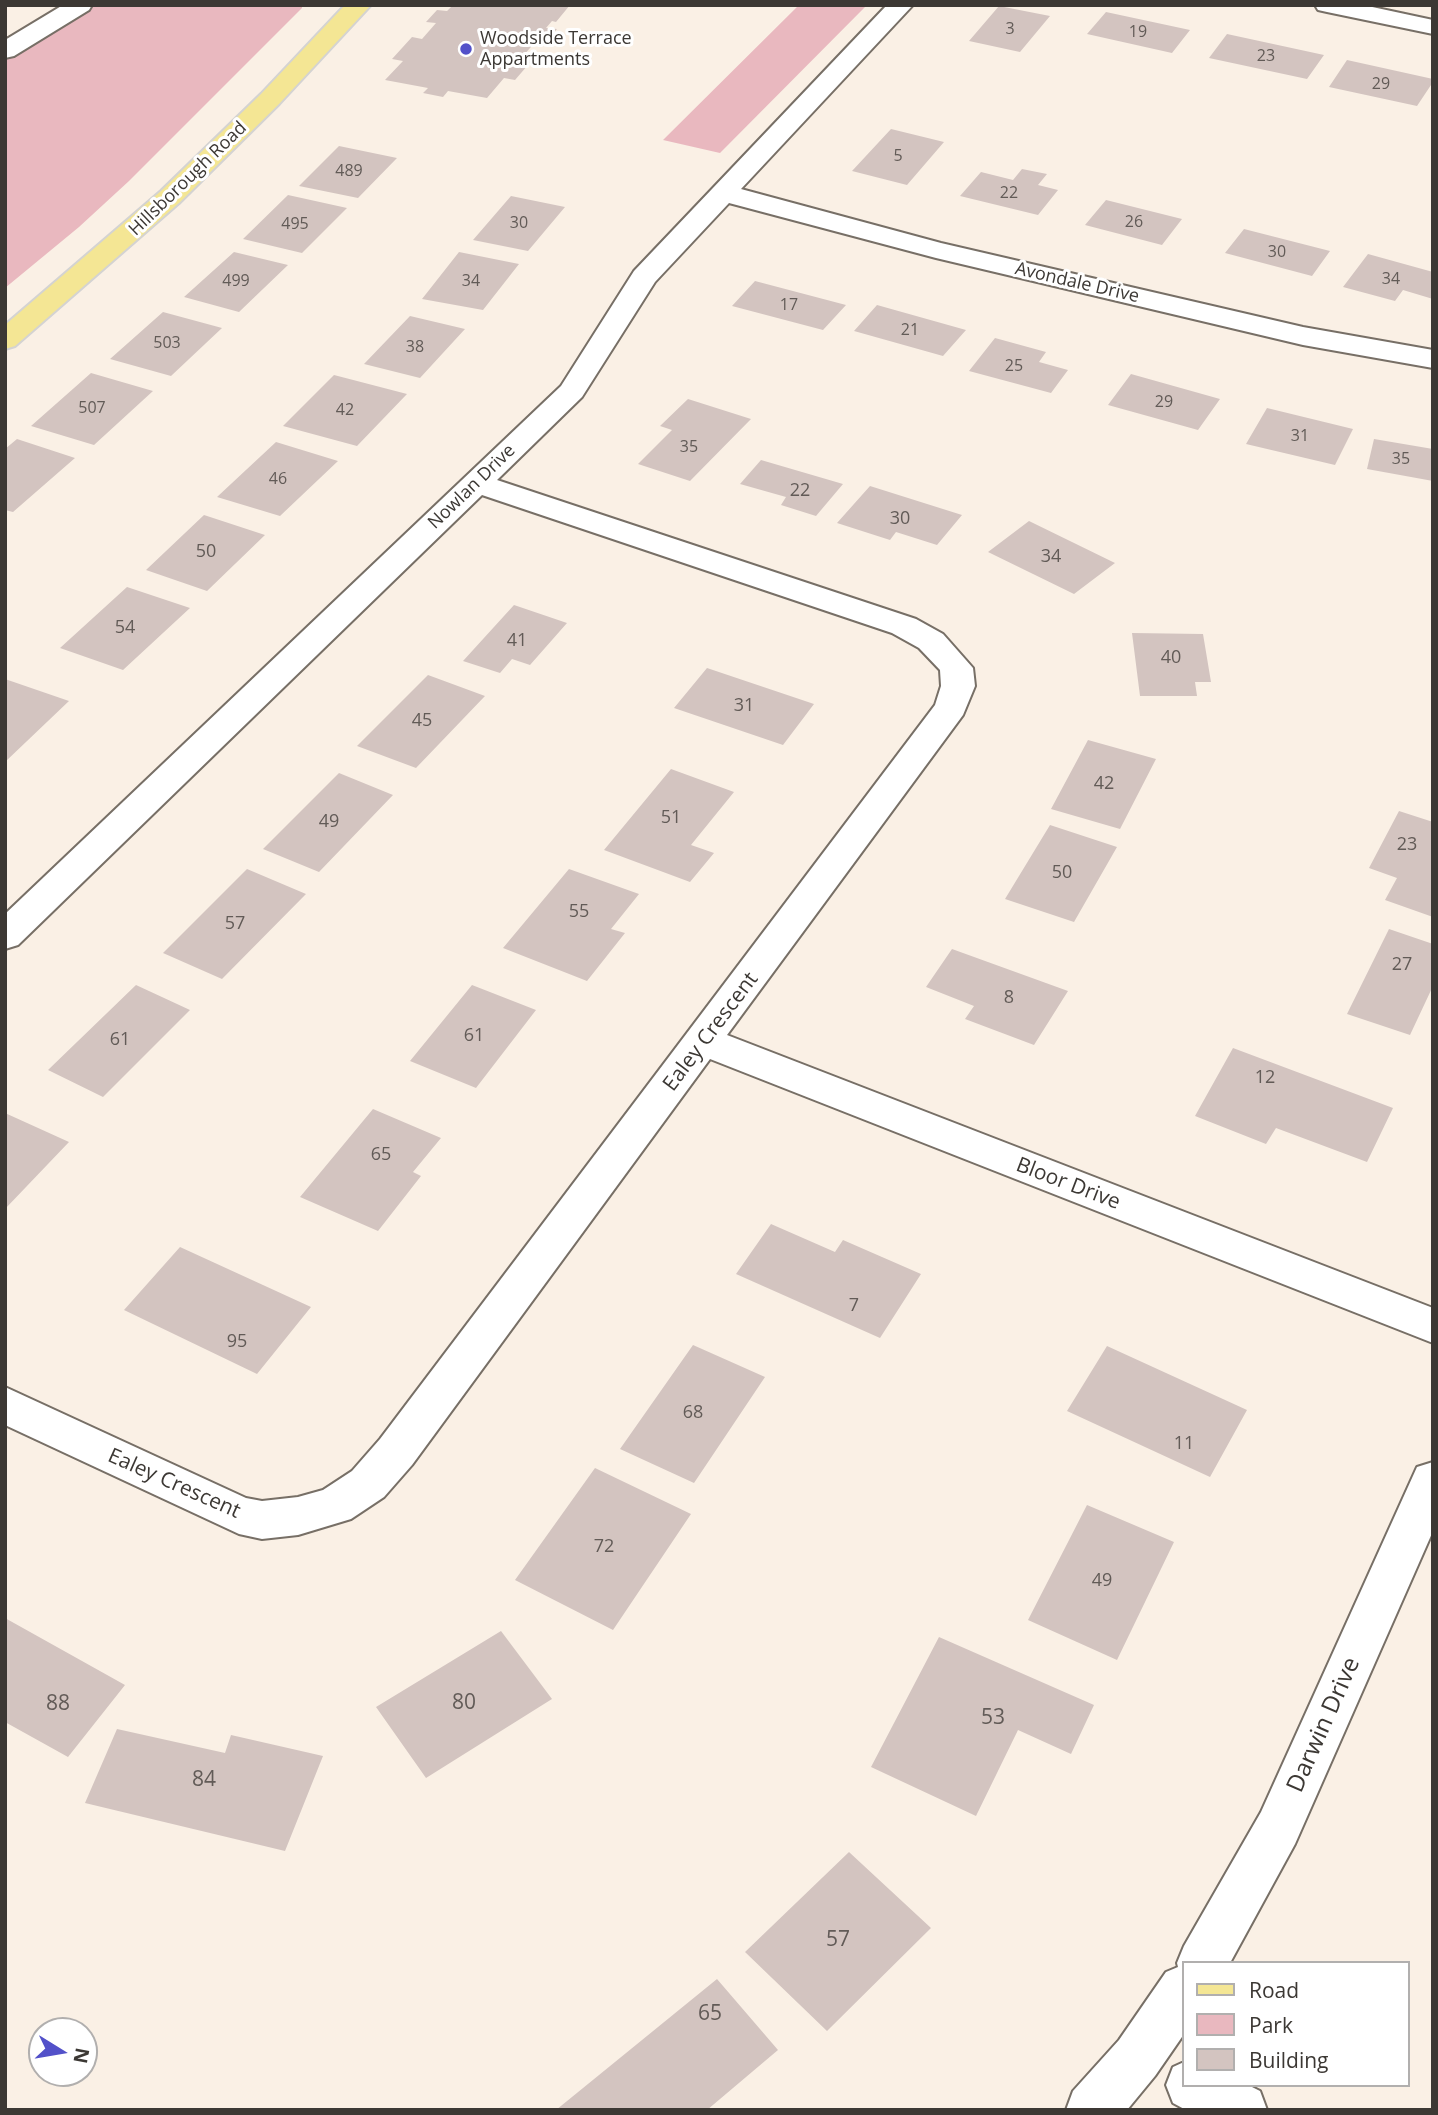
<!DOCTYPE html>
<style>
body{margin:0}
#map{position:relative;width:1438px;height:2115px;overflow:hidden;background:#faf0e5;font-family:"Open Sans",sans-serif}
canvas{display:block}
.frame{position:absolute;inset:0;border:7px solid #3c3834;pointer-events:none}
.legend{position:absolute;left:1182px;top:1961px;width:228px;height:126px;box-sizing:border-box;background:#fff;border:2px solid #b1afae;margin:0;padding:9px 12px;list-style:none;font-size:21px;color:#3c3834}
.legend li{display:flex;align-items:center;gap:14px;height:35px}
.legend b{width:35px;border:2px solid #b1afae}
.north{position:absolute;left:28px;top:2017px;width:70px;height:70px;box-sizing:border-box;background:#fff;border:2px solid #b1afae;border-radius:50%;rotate:101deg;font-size:19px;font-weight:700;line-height:28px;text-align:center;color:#3c3834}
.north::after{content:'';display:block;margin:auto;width:24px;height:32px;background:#5351c9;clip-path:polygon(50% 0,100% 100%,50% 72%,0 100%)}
</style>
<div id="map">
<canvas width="1438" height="2115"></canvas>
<div class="frame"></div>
<ul class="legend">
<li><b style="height:9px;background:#f4e694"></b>Road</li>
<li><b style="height:19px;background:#e9b8bf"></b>Park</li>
<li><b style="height:19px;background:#d3c4c0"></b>Building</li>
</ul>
<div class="north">N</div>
</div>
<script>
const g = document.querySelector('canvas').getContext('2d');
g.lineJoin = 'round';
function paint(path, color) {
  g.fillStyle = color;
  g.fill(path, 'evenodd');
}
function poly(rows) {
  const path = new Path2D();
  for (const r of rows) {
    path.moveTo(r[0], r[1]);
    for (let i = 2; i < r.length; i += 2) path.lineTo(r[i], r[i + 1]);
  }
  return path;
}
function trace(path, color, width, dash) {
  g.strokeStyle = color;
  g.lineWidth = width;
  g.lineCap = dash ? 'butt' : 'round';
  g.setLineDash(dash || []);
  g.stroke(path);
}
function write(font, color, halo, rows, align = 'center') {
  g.font = font + ' "Open Sans",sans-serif';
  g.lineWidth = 6;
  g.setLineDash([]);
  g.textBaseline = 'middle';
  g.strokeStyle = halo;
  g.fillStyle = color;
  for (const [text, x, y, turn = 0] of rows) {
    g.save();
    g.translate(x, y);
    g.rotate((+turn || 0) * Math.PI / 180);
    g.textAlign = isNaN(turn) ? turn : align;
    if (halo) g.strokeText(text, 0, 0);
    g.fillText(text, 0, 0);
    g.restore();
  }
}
paint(poly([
 [94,5,302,5,302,8,129,181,79,227,5,288,5,60],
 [799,5,867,5,720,153,663,140]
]), '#e9b8bf');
paint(poly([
 [453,5,570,5,556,22,552,21,546,28,557,29,546,41,537,40,523,56,534,58,515,80,504,78,487,98,448,91,443,97,423,93,428,88,385,80,403,61,392,59,412,37,422,39,436,23,426,22,437,10,447,11],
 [999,6,1050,16,1020,52,969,41],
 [1106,12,1190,30,1172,53,1087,34],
 [1227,34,1324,55,1307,79,1209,58],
 [1347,60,1433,79,1433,82,1417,106,1329,87],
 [891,129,944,142,907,185,852,171],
 [339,146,397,158,358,198,299,186],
 [1022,169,1047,174,1038,185,1058,190,1038,215,960,196,981,172,1013,180],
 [288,195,347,208,302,253,243,239],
 [511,196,565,207,528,251,473,240],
 [1106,200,1182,219,1162,245,1085,225],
 [1244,229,1330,251,1312,276,1225,253],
 [234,252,288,265,239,312,184,297],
 [459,252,519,264,483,310,422,299],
 [1368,254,1433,272,1433,299,1403,290,1395,301,1343,287],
 [755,281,846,305,823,330,732,306],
 [877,305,966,330,943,356,854,331],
 [163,312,222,328,171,376,110,359],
 [410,316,465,329,420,378,364,364],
 [995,338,1046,352,1039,362,1068,370,1051,393,969,371],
 [91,373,153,391,94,445,31,426],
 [1131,374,1220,399,1198,430,1108,405],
 [334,375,407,394,357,446,283,426],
 [688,399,751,419,690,481,638,464,672,430,660,426],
 [1267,408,1353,429,1335,465,1246,444],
 [17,439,75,458,13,512,5,510,5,449],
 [1374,439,1433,449,1433,481,1367,469],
 [276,442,338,461,280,516,217,497],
 [761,460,843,484,816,516,781,505,786,497,740,484],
 [870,486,962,515,937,545,896,532,890,540,837,523],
 [204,515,265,535,207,591,146,570],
 [1029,521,1115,563,1074,594,988,552],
 [127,587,190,608,123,670,60,648],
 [514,605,567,623,530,665,512,659,500,673,463,661],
 [1132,633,1203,634,1211,682,1195,682,1197,696,1140,696],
 [707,668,814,704,783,745,674,708],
 [428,675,485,696,416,768,357,746],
 [5,679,69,701,5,762],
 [1088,740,1156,759,1120,829,1051,809],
 [671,769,734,792,691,845,714,853,690,882,604,850],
 [339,773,393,795,319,872,263,849],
 [1399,811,1433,822,1433,917,1385,900,1397,878,1369,868],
 [1050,825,1117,847,1074,922,1005,899],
 [247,869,306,894,222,979,163,953],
 [569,869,639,894,611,929,625,933,587,981,503,948],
 [1389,929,1433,944,1433,986,1410,1035,1347,1014],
 [952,949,1068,991,1034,1045,965,1019,974,1006,926,987],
 [136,985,190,1010,103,1097,48,1070],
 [472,985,536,1010,476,1088,410,1061],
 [1233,1048,1393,1108,1367,1162,1276,1128,1266,1144,1195,1116],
 [373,1109,441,1138,413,1172,421,1176,378,1231,300,1197],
 [5,1113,69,1142,5,1209],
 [771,1224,835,1252,843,1240,921,1274,880,1338,736,1274],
 [180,1247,311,1307,257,1374,124,1310],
 [693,1345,765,1377,694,1483,620,1449],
 [1107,1346,1247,1410,1210,1477,1067,1411],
 [595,1468,691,1514,613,1630,515,1580],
 [1087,1505,1174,1542,1117,1660,1028,1620],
 [5,1618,125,1685,68,1757,5,1722],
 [501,1631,552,1699,426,1778,376,1707],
 [939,1637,1094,1705,1071,1754,1018,1730,976,1816,871,1767],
 [117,1729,225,1753,231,1735,323,1756,285,1851,85,1803],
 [849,1852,931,1928,827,2031,745,1952],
 [717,1979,778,2050,707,2110,556,2110]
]), '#d3c4c0');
const minor = poly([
 [63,5,92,5,89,10,14,56,5,58,5,40,63,5],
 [887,5,913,5,741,189,941,243,1303,327,1433,350,1433,368,1303,345,936,258,729,203,655,282,582,397,497,480,916,619,943,634,973,668,975,686,963,715,727,1035,1433,1308,1433,1343,710,1059,412,1465,384,1497,351,1519,298,1535,262,1539,239,1534,5,1425,5,1387,246,1498,262,1501,298,1497,323,1490,352,1471,380,1439,935,705,941,686,940,670,919,648,892,633,482,495,18,945,5,949,5,914,561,386,634,271,887,5],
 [1315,5,1363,5,1433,20,1433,34,1327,12,1318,10,1315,5],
 [1433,1462,1433,1531,1295,1844,1230,1963,1184,1963,1184,2034,1155,2076,1127,2110,1066,2110,1073,2091,1119,2040,1166,1972,1178,1967,1177,1963,1184,1946,1261,1812,1417,1467,1433,1462],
 [1184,2062,1184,2085,1248,2085,1260,2091,1267,2110,1186,2110,1173,2103,1166,2085,1173,2067,1184,2062]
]);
const primary = poly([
 [345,5,371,5,279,104,179,203,15,346,5,349,5,325,161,191,261,94,345,5]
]);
trace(minor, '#776f66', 4);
trace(primary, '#d4d3d2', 4);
paint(minor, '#fff');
paint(primary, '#f4e694');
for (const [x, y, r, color] of [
 [466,49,7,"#5351c9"]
]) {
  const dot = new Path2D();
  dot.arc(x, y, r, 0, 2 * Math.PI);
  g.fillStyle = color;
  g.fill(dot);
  trace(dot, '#fff', 2.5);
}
write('16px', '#625b57', null, [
 ["3",1010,29],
 ["19",1138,32],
 ["23",1266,56],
 ["29",1381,84],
 ["5",898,156],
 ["489",349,171],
 ["22",1009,193],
 ["26",1134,222],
 ["30",519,223],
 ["495",295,224],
 ["30",1277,252],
 ["34",1391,279],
 ["499",236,281],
 ["34",471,281],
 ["17",789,305],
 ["21",910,330],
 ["503",167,343],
 ["38",415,347],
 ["25",1014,366],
 ["29",1164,402],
 ["507",92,408],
 ["42",345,410],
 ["31",1300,436],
 ["35",689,447],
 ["35",1401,459],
 ["46",278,479]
]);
write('18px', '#3c3834', '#fff', [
 ["Woodside Terrace",480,39],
 ["Appartments",480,60]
], 'left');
write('18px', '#3c3834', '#fff', [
 ["Hillsborough Road",188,179,-44],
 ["Avondale Drive",1077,283,13],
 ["Nowlan Drive",472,487,-44]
]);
write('18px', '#625b57', null, [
 ["22",800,491],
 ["30",900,519],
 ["50",206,552],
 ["34",1051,557],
 ["54",125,628],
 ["41",517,641],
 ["40",1171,658],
 ["31",744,706],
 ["45",422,721],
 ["42",1104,784],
 ["51",671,818],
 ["49",329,822],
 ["23",1407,845],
 ["50",1062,873],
 ["55",579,912],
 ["57",235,924],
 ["27",1402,965],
 ["8",1009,998],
 ["61",474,1036],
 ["61",120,1040],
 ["12",1265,1078],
 ["65",381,1155],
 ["7",854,1306],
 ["95",237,1342],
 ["68",693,1413],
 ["11",1184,1444],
 ["72",604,1547],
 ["49",1102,1581]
]);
write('21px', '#3c3834', '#fff', [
 ["Ealey Crescent",711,1032,-53],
 ["Bloor Drive",1068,1184,21],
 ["Ealey Crescent",174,1484,24]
]);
write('21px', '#625b57', null, [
 ["80",464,1703],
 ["88",58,1704],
 ["53",993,1718],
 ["84",204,1780],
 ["57",838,1940],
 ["65",710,2014]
]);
write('24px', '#3c3834', '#fff', [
 ["Darwin Drive",1324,1725,-66]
]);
</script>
